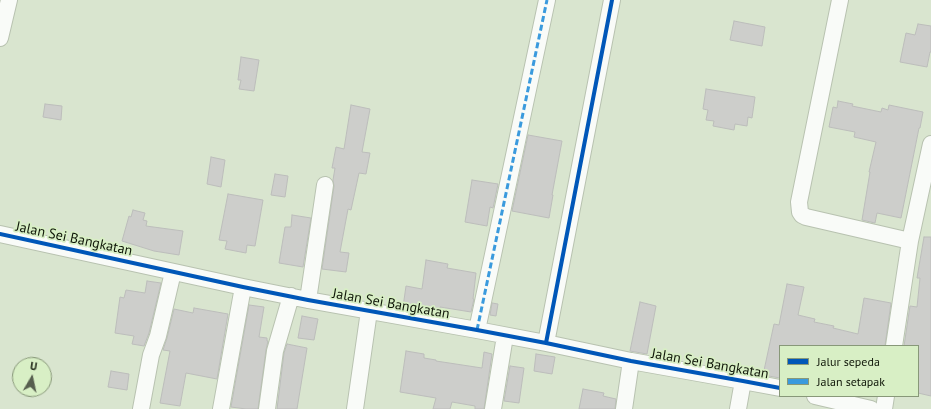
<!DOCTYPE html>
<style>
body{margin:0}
#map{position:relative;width:931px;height:409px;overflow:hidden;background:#d9e5cf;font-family:"PT Sans",sans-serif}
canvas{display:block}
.legend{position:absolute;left:779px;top:345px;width:140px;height:52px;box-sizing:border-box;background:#d8efc5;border:1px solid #889879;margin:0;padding:5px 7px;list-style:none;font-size:12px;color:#0f1608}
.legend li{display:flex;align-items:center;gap:8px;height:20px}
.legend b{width:20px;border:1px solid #889879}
.north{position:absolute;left:12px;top:357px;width:40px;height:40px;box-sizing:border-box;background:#d8efc5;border:1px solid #889879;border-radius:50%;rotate:9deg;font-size:11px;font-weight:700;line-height:16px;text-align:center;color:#0f1608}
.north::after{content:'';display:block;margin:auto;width:14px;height:18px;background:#565e4e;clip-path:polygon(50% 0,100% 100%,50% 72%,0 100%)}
</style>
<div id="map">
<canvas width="931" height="409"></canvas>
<ul class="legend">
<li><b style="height:5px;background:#0057b8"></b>Jalur sepeda</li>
<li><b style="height:5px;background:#3a9add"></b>Jalan setapak</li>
</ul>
<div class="north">U</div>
</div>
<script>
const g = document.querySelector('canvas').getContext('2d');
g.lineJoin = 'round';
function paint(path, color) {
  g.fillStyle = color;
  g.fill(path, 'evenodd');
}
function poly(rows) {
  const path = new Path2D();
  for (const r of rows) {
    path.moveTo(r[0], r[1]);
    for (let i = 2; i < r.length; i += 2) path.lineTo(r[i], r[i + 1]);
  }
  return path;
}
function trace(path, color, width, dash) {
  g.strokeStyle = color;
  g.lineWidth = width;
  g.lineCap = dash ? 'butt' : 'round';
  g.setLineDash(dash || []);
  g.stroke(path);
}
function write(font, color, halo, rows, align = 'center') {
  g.font = font + ' "PT Sans",sans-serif';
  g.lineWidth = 3.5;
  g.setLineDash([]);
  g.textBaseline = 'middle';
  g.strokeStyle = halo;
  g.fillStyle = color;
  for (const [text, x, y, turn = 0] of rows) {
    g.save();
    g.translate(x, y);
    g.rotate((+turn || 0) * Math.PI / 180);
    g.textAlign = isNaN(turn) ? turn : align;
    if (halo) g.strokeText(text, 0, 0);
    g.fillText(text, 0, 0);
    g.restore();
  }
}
const building = poly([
 [734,21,765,27,762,46,730,40,734,21],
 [918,24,931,26,931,52,930,52,927,67,900,62,906,33,915,35,918,24],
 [241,57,259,60,254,91,239,89,241,80,238,80,241,57],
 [706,89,755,97,752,118,748,117,747,126,735,124,734,130,713,126,714,121,706,120,708,110,703,109,706,89],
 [838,101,853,104,852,106,881,112,882,108,888,110,889,105,923,112,920,128,919,128,901,218,877,213,875,223,862,220,870,172,869,172,876,142,854,137,855,132,829,127,833,107,837,108,838,101],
 [45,104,62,106,61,120,43,117,45,104],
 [351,105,370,109,362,152,370,153,366,174,359,173,351,210,348,209,340,252,349,253,346,272,322,269,334,186,333,180,335,168,332,168,336,147,344,149,351,105],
 [528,135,562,141,552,195,553,195,549,218,512,211,528,135],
 [211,157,225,160,221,187,207,184,211,157],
 [275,174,288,176,285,197,271,195,275,174],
 [472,180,498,184,493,208,490,207,487,226,465,222,472,180],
 [228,194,263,200,255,246,247,245,246,253,225,249,227,241,219,240,228,194],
 [133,210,145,213,143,220,147,221,146,226,183,231,179,255,154,251,122,241,129,216,131,217,133,210],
 [292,215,311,218,303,267,279,263,285,227,291,227,292,215],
 [924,237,931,237,931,396,918,393,918,346,904,346,910,306,917,307,920,278,917,278,924,237],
 [426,260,448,264,447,268,476,273,473,299,474,299,471,312,440,307,440,309,416,305,416,309,403,307,406,286,422,289,426,260],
 [147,281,161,283,149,333,144,346,132,344,134,336,115,333,120,297,124,298,126,290,145,293,147,281],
 [787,284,804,287,798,315,815,319,814,322,834,326,833,328,858,334,864,298,891,303,885,346,780,346,780,378,763,375,774,324,779,325,787,284],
 [640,302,656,306,647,354,630,351,640,302],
 [492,303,498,304,496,316,490,315,492,303],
 [249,305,264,307,259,337,267,338,267,341,268,341,266,350,258,409,246,409,231,407,249,305],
 [194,308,228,314,217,379,186,373,180,406,160,403,170,351,163,350,167,338,174,309,193,313,194,308],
 [302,316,318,319,314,340,298,338,302,316],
 [287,344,307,348,297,409,277,409,284,353,287,344],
 [406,351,424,354,424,358,436,360,436,361,482,368,484,352,492,354,484,409,475,409,475,406,452,402,450,409,433,409,436,398,400,392,406,351],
 [536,354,555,357,552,374,534,371,536,354],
 [510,366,524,368,519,403,504,401,510,366],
 [111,371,129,374,127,390,108,387,111,371],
 [583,389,604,393,603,396,616,399,615,409,579,409,583,389]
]);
paint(building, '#cdcecb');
trace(building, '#bcbdbb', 1);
const minor = poly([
 [840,0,799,202,800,212,802,215,806,217,910,241],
 [0,38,9,0],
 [0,234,243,287,308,300,477,330,546,343,631,361,743,381,780,388],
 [308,300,325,185],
 [477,330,547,0],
 [546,343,612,0],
 [894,346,910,241,931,144],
 [815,396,871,409],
 [141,409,151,355,158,336,173,272],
 [221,409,243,287],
 [267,409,275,351,291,296],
 [355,409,369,311],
 [493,409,505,336],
 [624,409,631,361],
 [738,409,743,381],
 [884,409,886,396]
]);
trace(minor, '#b8c2b0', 18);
trace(minor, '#f9fbf8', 16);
trace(poly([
 [477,330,547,0]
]), '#3a9add', 3, [6, 3]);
trace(poly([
 [0,234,243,287,308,300,477,330,546,343,631,361,743,381,780,388],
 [546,343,612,0]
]), '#0057b8', 4);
write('14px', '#0f1608', '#d8efc5', [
 ["Jalan Sei Bangkatan",74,239,12],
 ["Jalan Sei Bangkatan",391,304,10],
 ["Jalan Sei Bangkatan",710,364,10]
]);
</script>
